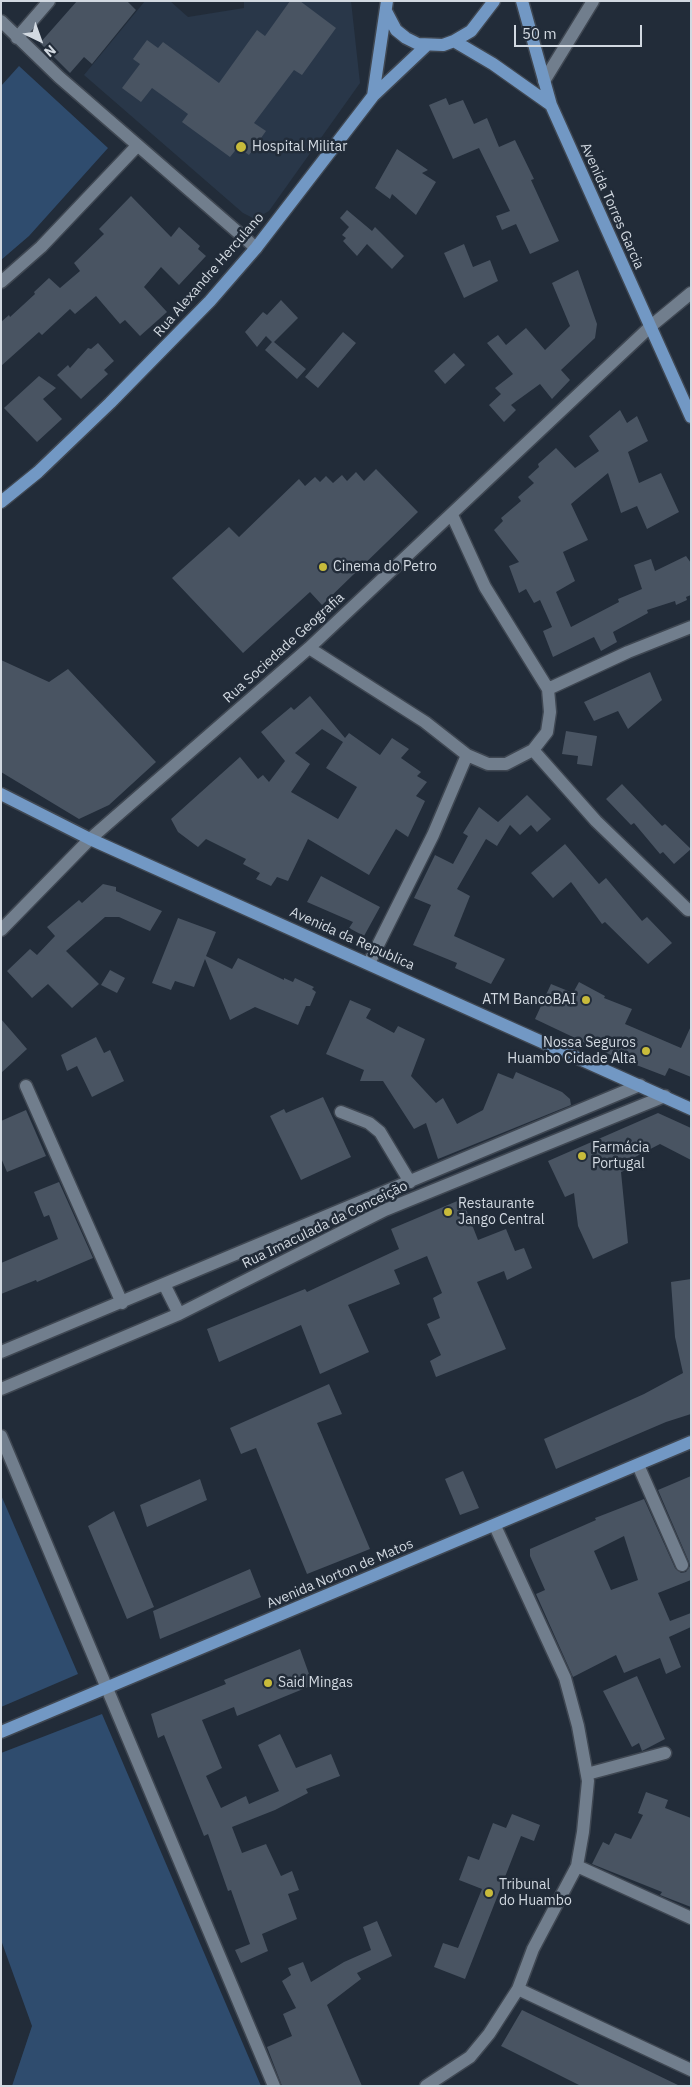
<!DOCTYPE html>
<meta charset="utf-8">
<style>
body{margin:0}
#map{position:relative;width:692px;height:2087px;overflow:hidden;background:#222c39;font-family:"IBM Plex Sans",sans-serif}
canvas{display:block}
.frame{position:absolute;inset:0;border:2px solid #d2d9e1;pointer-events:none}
.north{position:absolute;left:15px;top:15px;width:50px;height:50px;-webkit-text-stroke:4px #222c39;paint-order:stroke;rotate:138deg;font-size:14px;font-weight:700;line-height:20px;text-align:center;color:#d2d9e1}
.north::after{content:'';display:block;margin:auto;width:18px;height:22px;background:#d2d9e1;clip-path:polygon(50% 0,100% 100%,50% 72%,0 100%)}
.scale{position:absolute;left:514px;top:25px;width:128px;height:22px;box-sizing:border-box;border:2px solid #d2d9e1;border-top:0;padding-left:6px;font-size:15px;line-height:18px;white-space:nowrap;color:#d2d9e1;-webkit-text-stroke:4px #222c39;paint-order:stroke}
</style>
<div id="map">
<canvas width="692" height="2087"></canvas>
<div class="frame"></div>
<div class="north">N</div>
<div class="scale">50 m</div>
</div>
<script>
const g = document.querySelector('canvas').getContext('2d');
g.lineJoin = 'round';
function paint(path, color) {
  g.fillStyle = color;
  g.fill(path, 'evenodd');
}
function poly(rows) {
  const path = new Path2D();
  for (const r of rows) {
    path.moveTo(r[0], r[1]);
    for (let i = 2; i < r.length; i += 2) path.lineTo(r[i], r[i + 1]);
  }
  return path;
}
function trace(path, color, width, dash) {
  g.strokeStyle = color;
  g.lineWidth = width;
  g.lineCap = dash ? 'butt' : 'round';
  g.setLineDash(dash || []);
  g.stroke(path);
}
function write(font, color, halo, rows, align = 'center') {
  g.font = font + ' "IBM Plex Sans",sans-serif';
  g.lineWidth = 5;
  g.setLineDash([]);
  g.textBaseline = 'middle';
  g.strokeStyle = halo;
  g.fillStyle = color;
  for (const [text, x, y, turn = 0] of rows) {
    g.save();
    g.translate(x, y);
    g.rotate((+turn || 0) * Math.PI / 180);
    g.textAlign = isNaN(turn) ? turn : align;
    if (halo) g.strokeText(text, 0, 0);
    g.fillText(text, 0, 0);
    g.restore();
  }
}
paint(poly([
 [145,1,170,1,188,17,244,8,244,1,351,1,360,83,269,211,255,219,243,213,84,75]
]), '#293749');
paint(poly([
 [19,66,108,148,29,236,1,260,1,86],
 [1,1495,78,1674,1,1707],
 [102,1714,261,2086,12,2086,32,2026,1,1940,1,1753]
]), '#2f4c6e');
paint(poly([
 [77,1,127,1,136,10,92,64,84,57,70,73,40,43],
 [290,1,300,1,336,28,302,75,294,70,254,123,266,131,249,155,238,147,230,157,182,122,188,114,152,88,141,102,122,88,140,64,133,59,147,40,158,48,163,42,219,83,257,30,265,36],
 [446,98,449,105,463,100,474,124,487,118,499,147,515,140,534,179,531,180,559,241,530,254,516,224,502,230,496,216,510,211,479,148,453,159,429,105],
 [397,149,428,170,422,173,436,182,416,215,392,194,390,199,375,188],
 [131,196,171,237,179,227,200,246,198,249,206,256,179,285,161,267,144,287,167,312,140,336,125,320,120,324,96,296,75,314,70,309,42,335,39,332,1,366,1,322,9,315,10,317,35,294,34,292,49,278,60,288,80,271,74,263,104,234,99,229],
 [347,210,372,231,375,227,404,256,392,269,367,244,357,256,343,241,346,238,342,235,349,227,340,218],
 [464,244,473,267,490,260,498,281,464,298,444,253],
 [578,270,597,324,595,338,561,370,570,380,552,399,540,384,511,405,516,410,504,422,489,405,501,394,495,388,513,374,487,343,498,335,506,345,526,328,545,350,570,326,552,283],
 [281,300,298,318,274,342,306,369,297,379,265,350,272,342,266,336,257,347,245,332,263,312,267,315],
 [343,332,356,343,318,388,305,377],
 [98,343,114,361,104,370,108,374,81,399,57,375,68,365,70,368,88,348,91,349],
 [454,353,465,365,445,384,434,371],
 [39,376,56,388,43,399,62,419,37,442,4,408],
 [620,410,627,423,637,416,648,441,628,452,639,483,661,473,679,512,647,529,637,506,621,513,608,473,571,504,588,540,563,552,575,581,556,592,571,627,619,602,618,599,642,589,634,565,651,559,655,571,686,556,691,563,691,595,686,597,687,600,676,605,675,601,647,610,648,613,613,632,617,642,601,651,594,637,553,657,543,631,552,627,540,600,534,603,526,589,519,593,509,566,519,562,494,530,503,521,501,518,521,501,518,497,534,483,528,477,539,467,538,464,556,448,575,468,599,451,589,436],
 [376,469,418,512,322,605,310,592,243,653,172,578,229,527,239,537,299,479,305,486,315,477,320,482,326,476,333,483,342,475,347,481,356,472,364,481],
 [1,660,49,682,68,669,156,762,109,805,79,819,1,772],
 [650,672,662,700,628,729,618,711,594,721,584,702],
 [310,696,345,738,349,733,380,755,392,738,409,749,401,758,421,772,417,776,427,782,416,796,425,801,408,837,396,829,369,875,308,839,288,881,277,877,271,886,256,879,260,873,243,864,246,859,206,839,198,847,178,832,171,819,240,757,258,779,263,775,269,782,285,761,261,732,291,707,294,710],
 [322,729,343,742,326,768,357,787,338,819,291,792,310,764,295,753],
 [566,731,597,736,592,766,577,764,578,756,562,754],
 [622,784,662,826,665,824,691,849,674,864,663,852,660,854,634,823,631,825,606,799],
 [527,795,551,819,537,832,531,825,520,835,510,825,497,846,486,839,457,889,470,896,454,936,505,959,491,984,455,968,457,963,413,945,431,905,414,898,435,855,453,864,468,836,463,833,479,807,498,822],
 [565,844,599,884,606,878,642,921,647,917,672,943,648,964,605,922,602,924,571,882,553,898,531,873],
 [321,876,380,907,364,936,349,928,353,922,307,902],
 [103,884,116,887,116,891,162,911,150,931,119,917,105,917,66,951,99,984,72,1008,48,984,32,998,7,971,30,949,37,955,55,936,47,927,79,900,82,903],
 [178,918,216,932,206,956,232,969,238,958,284,980,284,978,293,982,295,978,314,987,312,989,316,992,310,1006,306,1006,298,1025,255,1007,230,1020,205,959,194,987,175,981,171,990,152,983],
 [110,970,125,978,117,993,101,985],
 [579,982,605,996,604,998,632,1009,625,1024,681,1048,691,1026,691,1077,669,1068,665,1076,613,1056,535,1019,551,984,573,993],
 [350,1000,371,1009,366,1018,394,1033,398,1026,425,1039,411,1076,436,1103,443,1098,457,1124,483,1110,498,1073,513,1079,516,1072,562,1092,570,1099,571,1105,438,1159,426,1123,414,1129,383,1081,360,1081,364,1070,326,1054],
 [1,1019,27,1049,1,1073],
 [96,1037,104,1053,110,1050,124,1081,92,1097,77,1066,67,1071,61,1055],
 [323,1097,351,1157,301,1180,270,1116,284,1109,286,1113],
 [26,1110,46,1156,7,1172,1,1158,1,1121],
 [658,1113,691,1128,691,1160,660,1144,633,1158,636,1166,621,1172,628,1243,593,1259,578,1226,574,1193,565,1197,548,1161],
 [59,1182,93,1258,37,1282,36,1280,1,1294,1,1263,58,1239,49,1215,44,1217,34,1192],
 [462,1199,478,1240,506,1229,515,1251,524,1248,532,1268,507,1280,504,1271,477,1282,506,1349,436,1377,430,1361,441,1355,427,1324,440,1318,433,1298,442,1293,427,1256,394,1270,400,1284,348,1305,369,1352,320,1374,301,1325,219,1362,207,1329,305,1289,307,1292,399,1249,391,1229],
 [691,1279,691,1414,666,1422,556,1469,544,1439,644,1394,683,1373,675,1337,671,1282],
 [329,1384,342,1414,317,1423,370,1549,307,1574,256,1448,241,1454,230,1428],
 [463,1471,479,1508,460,1515,445,1479],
 [691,1476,691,1580,658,1593,670,1621,691,1613,691,1627,669,1637,681,1667,666,1674,660,1658,624,1673,616,1655,573,1677,536,1594,545,1590,530,1556,530,1549,596,1520,595,1518,644,1499,675,1568,681,1573,686,1572,690,1566,689,1562,658,1490],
 [624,1536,638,1580,611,1590,594,1551],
 [200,1479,207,1500,147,1527,140,1505],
 [114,1511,154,1607,127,1619,88,1526],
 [250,1569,261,1597,160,1639,153,1611],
 [300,1649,313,1685,237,1716,234,1707,202,1720,222,1768,206,1776,221,1808,246,1796,249,1804,279,1791,258,1745,280,1734,296,1768,331,1754,340,1776,306,1789,308,1793,275,1810,232,1827,242,1853,266,1844,281,1876,292,1871,299,1890,288,1894,297,1919,262,1934,268,1951,241,1963,235,1950,250,1944,231,1890,228,1891,208,1834,204,1836,164,1735,158,1738,151,1714,226,1684,224,1680],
 [637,1676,665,1739,642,1751,639,1743,632,1747,603,1691],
 [646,1792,668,1800,665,1808,691,1818,691,1907,660,1895,662,1892,592,1864,603,1842,609,1845,615,1833,631,1839,643,1815,638,1813],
 [512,1814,540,1825,534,1841,521,1836,465,1979,434,1967,443,1943,458,1948,482,1889,459,1880,468,1856,479,1860,493,1823,506,1828],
 [377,1921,392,1956,357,1973,361,1979,327,2005,362,2086,282,2086,267,2047,292,2036,283,2014,296,2008,282,1981,291,1975,288,1968,303,1962,311,1982,344,1962,371,1950,363,1927],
 [522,2010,680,2086,581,2086,501,2046]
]), '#495462');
const minor = poly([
 [1,21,59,77,256,248],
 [17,38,49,1],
 [544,81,593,1],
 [1,282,41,247,137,146],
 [309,648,425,722,467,755,488,764,506,764,533,750,547,732,550,712,548,689,485,587,452,515],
 [548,689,628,652,691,627],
 [533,750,596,821,688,910],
 [1,930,90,839,309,648,651,326,691,293],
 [369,963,433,835,467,755],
 [26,1086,122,1303],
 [341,1112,369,1123,380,1132,410,1182],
 [165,1286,179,1314],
 [1,1352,640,1085],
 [1,1389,179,1314,385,1210,665,1096],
 [1,1436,274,2086],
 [638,1465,682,1565],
 [587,1774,665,1753],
 [577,1866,691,1918],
 [518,1989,691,2070],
 [426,2086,470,2057,489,2034,518,1989,533,1949,577,1866,583,1832,588,1781,578,1726,565,1678,495,1526]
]);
const major = poly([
 [522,1,551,105,691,417],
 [386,11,396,30,406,38,418,44,443,45,454,41,471,31,494,1],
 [454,41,493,64,551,105],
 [373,96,387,1],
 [1,502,38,472,110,403,210,301,256,248,373,96,427,45],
 [1,794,90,839,691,1109],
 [1,1732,691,1442]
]);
trace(minor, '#3f4752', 15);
trace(major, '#3f4752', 15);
trace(minor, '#717e8d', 12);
trace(major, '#7298c4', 12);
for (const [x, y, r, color] of [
 [241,147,6,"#c8bb3b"],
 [323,567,5,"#c8bb3b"],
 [586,1000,5,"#c8bb3b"],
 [646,1051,5,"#c8bb3b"],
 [582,1156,5,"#c8bb3b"],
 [448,1212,5,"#c8bb3b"],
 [268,1683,5,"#c8bb3b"],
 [489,1893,5,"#c8bb3b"]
]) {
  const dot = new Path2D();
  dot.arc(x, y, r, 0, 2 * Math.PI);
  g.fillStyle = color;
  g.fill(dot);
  trace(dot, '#222c39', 2);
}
write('14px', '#d2d9e1', '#222c39', [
 ["Hospital Militar",252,147],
 ["Cinema do Petro",333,567],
 ["ATM BancoBAI",576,1000,"right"],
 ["Nossa Seguros",636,1043,"right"],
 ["Huambo Cidade Alta",636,1059,"right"],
 ["Farmácia",592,1148],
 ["Portugal",592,1164],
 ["Restaurante",458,1204],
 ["Jango Central",458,1220],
 ["Said Mingas",278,1683],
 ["Tribunal",499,1885],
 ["do Huambo",499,1901]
], 'left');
write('14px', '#d2d9e1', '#222c39', [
 ["Avenida Torres Garcia",612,206,66],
 ["Rua Alexandre Herculano",209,275,-49],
 ["Rua Sociedade Geografia",284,648,-42],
 ["Avenida da Republica",352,939,24],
 ["Rua Imaculada da Conceição",325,1225,-26],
 ["Avenida Norton de Matos",340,1574,-23]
]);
</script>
